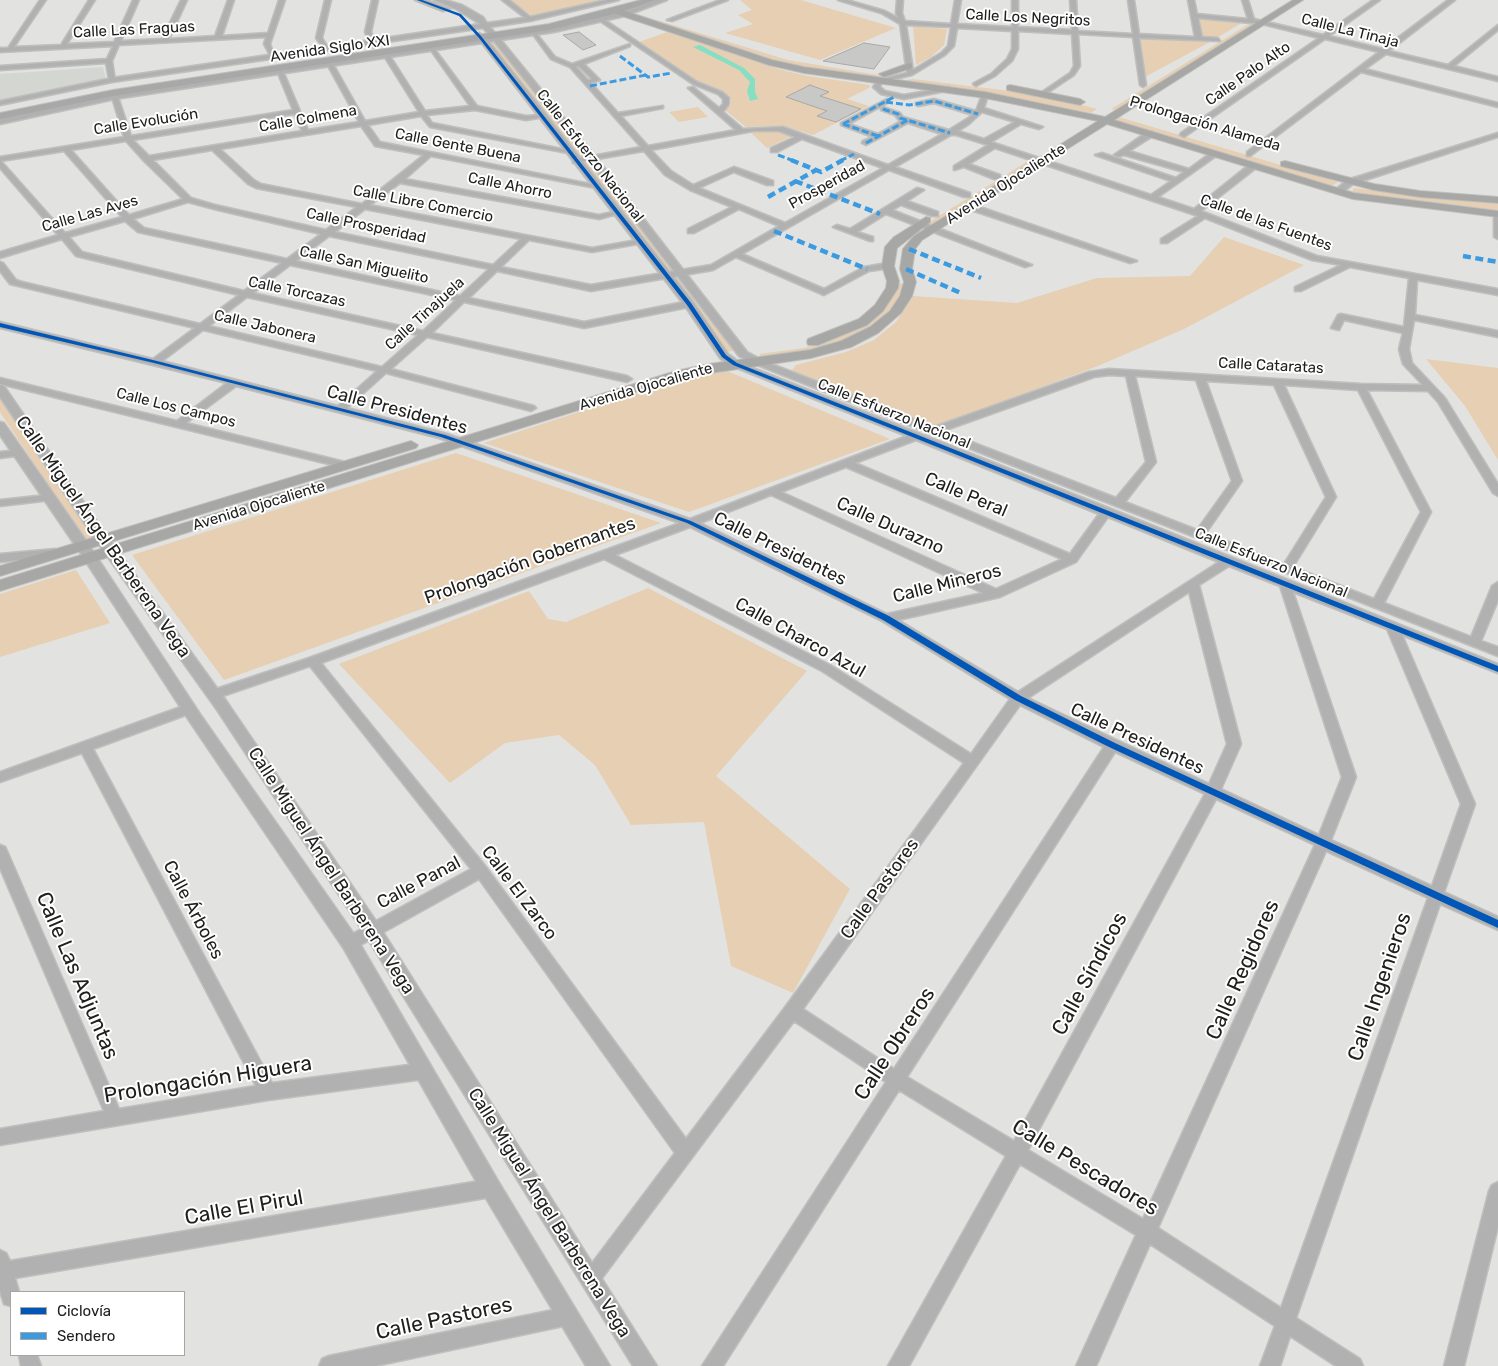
<!DOCTYPE html>
<meta charset="utf-8">
<style>
body{margin:0}
#map{position:relative;width:1498px;height:1366px;overflow:hidden;background:#e2e3e1;font-family:Rubik,sans-serif}
canvas{display:block}
.legend{position:absolute;left:10px;top:1291px;width:175px;height:65px;box-sizing:border-box;background:#fff;border:1px solid #a6a6a5;margin:0;padding:6px 9px;list-style:none;font-size:15px;color:#20211f}
.legend li{display:flex;align-items:center;gap:10px;height:25px}
.legend b{width:25px;border:1px solid #a6a6a5}
</style>
<div id="map">
<canvas width="1498" height="1366"></canvas>
<ul class="legend">
<li><b style="height:6px;background:#0057b8"></b>Ciclovía</li>
<li><b style="height:6px;background:#3c9be0"></b>Sendero</li>
</ul>
</div>
<script>
const g = document.querySelector('canvas').getContext('2d');
g.lineJoin = 'round';
function paint(path, color) {
  g.fillStyle = color;
  g.fill(path, 'evenodd');
}
function poly(rows) {
  const path = new Path2D();
  for (const r of rows) {
    path.moveTo(r[0], r[1]);
    for (let i = 2; i < r.length; i += 2) path.lineTo(r[i], r[i + 1]);
  }
  return path;
}
function trace(path, color, width, dash) {
  g.strokeStyle = color;
  g.lineWidth = width;
  g.lineCap = dash ? 'butt' : 'round';
  g.setLineDash(dash || []);
  g.stroke(path);
}
function write(font, color, halo, rows, align = 'center') {
  g.font = font + ' Rubik,sans-serif';
  g.lineWidth = 4;
  g.setLineDash([]);
  g.textBaseline = 'middle';
  g.strokeStyle = halo;
  g.fillStyle = color;
  for (const [text, x, y, turn = 0] of rows) {
    g.save();
    g.translate(x, y);
    g.rotate((+turn || 0) * Math.PI / 180);
    g.textAlign = isNaN(turn) ? turn : align;
    if (halo) g.strokeText(text, 0, 0);
    g.fillText(text, 0, 0);
    g.restore();
  }
}
paint(poly([
 [103,67,106,79,0,100,0,74]
]), '#d4d7d1');
paint(poly([
 [509,0,605,0,533,16],
 [740,0,801,0,896,28,820,60,725,33,753,24,738,15,752,10],
 [637,14,788,60,884,76,875,78,784,63,635,15],
 [1199,18,1245,21,1215,39,1203,38],
 [1252,22,1257,23,1116,110,1111,109],
 [913,26,947,29,944,45,931,57,916,65],
 [667,32,782,70,808,76,870,85,869,88,847,99,869,106,813,135,783,126,746,127,725,110,731,105,731,99,724,93,698,82,639,42],
 [1140,37,1210,42,1143,78],
 [495,42,519,72,588,157,579,159,487,43],
 [913,79,1042,95,1097,109,1091,113,992,93,910,83,906,80],
 [698,107,708,117,679,122,669,112],
 [1119,117,1338,182,1331,186,1113,120],
 [761,131,774,131,792,136,767,148,750,132],
 [591,161,677,271,668,272,581,163],
 [1028,161,1033,163,930,226,926,224],
 [1354,188,1498,204,1498,211,1376,197,1352,192],
 [1224,237,1304,265,1184,329,1093,368,934,427,794,373,792,370,796,365,846,352,874,340,896,322,913,296,1017,303,1097,278,1190,276],
 [680,275,733,351,727,352,675,277],
 [897,283,905,284,894,306,869,329,833,344,813,350,763,358,759,354,804,348,829,341,870,323,887,304],
 [1426,359,1498,368,1498,460,1465,406],
 [727,371,890,439,689,512,484,443,686,377],
 [0,399,95,537,85,541,0,412],
 [456,453,661,523,224,680,132,555],
 [76,570,110,623,0,657,0,594],
 [648,588,807,671,716,776,850,889,793,993,731,966,704,822,631,825,595,765,559,735,505,743,450,783,339,664,529,591,548,619,566,622]
]), '#e6cfb2');
paint(poly([
 [700,45,744,68,755,79,755,92,758,99,750,101,747,91,750,82,739,70,693,47]
]), '#86dfc2');
const building = poly([
 [579,32,596,45,583,50,563,35,579,32],
 [864,43,890,47,874,69,823,61,864,43],
 [810,85,829,92,820,96,861,109,836,122,817,116,827,111,786,97,810,85]
]);
paint(building, '#c8c9c7');
trace(building, '#a8a9a8', 1);
const minor = poly([
 [40,0,46,0,14,47,61,45,89,0,95,0,67,44,114,42,133,0,139,0,121,41,162,39,181,0,187,0,169,39,215,36,228,0,234,0,222,36,268,33,279,0,285,0,270,44,275,57,271,57,264,44,266,37,119,45,112,61,115,80,112,82,109,80,106,63,0,70,0,66,107,59,113,46,0,52,0,48,8,48,40,0],
 [325,0,331,0,322,38,329,49,326,51,316,38,325,0],
 [372,0,378,0,371,32,377,46,374,48,371,46,365,32,372,0],
 [502,0,509,0,533,19,528,20,502,0],
 [720,0,728,0,672,21,667,20,720,0],
 [838,0,847,0,885,11,898,18,896,13,897,0,903,0,902,13,905,21,951,24,955,0,961,0,957,24,1012,27,1012,0,1018,0,1018,27,1072,30,1070,0,1076,0,1078,31,1133,34,1128,0,1134,0,1139,34,1195,37,1188,0,1194,0,1197,14,1248,19,1242,0,1248,0,1254,19,1323,35,1373,0,1380,0,1329,36,1383,49,1448,0,1455,0,1389,51,1448,65,1498,25,1498,30,1454,66,1498,77,1498,81,1386,54,1365,69,1498,103,1498,107,1361,72,1250,156,1247,156,1247,152,1379,52,1325,39,1184,137,1180,135,1181,133,1319,38,1262,24,1198,18,1202,37,1218,38,1220,41,1139,38,1146,85,1143,87,1140,85,1133,37,1078,34,1080,66,1074,75,1044,95,1041,93,1042,92,1070,73,1074,66,1072,34,1018,31,1018,49,1012,61,995,76,976,86,973,84,974,83,991,74,1007,59,1012,49,1012,31,957,28,954,46,945,55,912,75,882,82,880,87,885,91,904,95,949,87,952,89,951,90,904,99,881,94,873,87,878,80,907,73,900,24,881,13,838,0],
 [906,25,951,27,948,46,941,53,913,70,906,25],
 [602,18,697,82,722,92,729,98,729,104,723,112,743,129,783,127,888,165,942,134,908,123,866,145,862,143,863,141,873,137,841,125,841,123,887,99,889,100,889,102,849,124,878,134,901,121,898,119,895,115,881,110,881,108,883,107,900,113,903,117,949,130,973,115,934,103,918,106,916,105,916,103,934,99,976,111,982,95,985,93,988,95,984,108,1043,127,1039,129,1021,124,991,142,1151,195,1171,181,1095,155,1102,153,1176,178,1184,172,1124,155,1118,157,1114,155,1147,132,1153,132,1153,136,1129,151,1189,169,1212,152,1219,154,1158,197,1194,209,1250,164,1256,164,1256,168,1201,211,1317,256,1498,289,1498,295,1417,280,1415,315,1498,331,1498,337,1414,320,1409,349,1412,363,1445,398,1498,484,1498,496,1493,493,1438,402,1428,391,1367,390,1431,512,1384,603,1471,637,1492,586,1498,582,1498,600,1481,641,1498,647,1498,656,933,434,927,434,926,432,755,364,755,360,761,360,934,427,1089,372,1109,369,1361,384,1423,385,1403,364,1399,349,1403,333,1344,320,1339,330,1331,328,1338,315,1341,314,1404,327,1409,278,1350,267,1301,291,1295,291,1295,287,1341,265,1312,260,1205,218,1167,243,1161,243,1161,239,1198,216,995,148,969,164,1000,175,1000,179,994,179,964,167,954,170,954,166,988,145,956,135,951,135,895,167,970,193,970,197,964,197,889,170,742,254,824,289,864,267,888,263,891,264,891,268,869,271,824,295,736,257,713,270,591,291,497,271,469,298,584,322,689,301,693,304,689,307,584,328,464,302,432,333,627,376,632,379,627,382,427,337,391,369,534,406,536,408,531,411,386,373,347,408,447,434,690,519,907,436,732,366,730,364,735,361,1111,509,1498,664,1498,673,1402,635,1475,804,1444,892,1498,917,1498,930,1440,904,1296,1318,1360,1359,1363,1366,1336,1366,1290,1336,1280,1366,1260,1366,1275,1326,1150,1244,1096,1366,1076,1366,1136,1235,1020,1164,909,1366,888,1366,1006,1156,899,1090,723,1366,702,1366,886,1082,794,1021,596,1286,590,1289,584,1286,581,1280,584,1274,675,1153,479,879,355,948,350,950,345,948,342,943,345,938,471,869,310,666,214,699,208,694,210,691,309,658,680,523,439,438,236,386,186,423,349,463,349,467,345,468,0,384,0,378,177,421,227,383,0,328,0,322,153,359,195,328,10,284,0,271,0,262,3,263,16,280,22,282,200,324,239,295,76,256,62,239,0,258,0,252,58,235,0,168,0,157,124,137,112,97,115,95,118,97,131,136,293,110,277,71,280,69,283,71,308,130,359,122,327,64,330,62,333,64,365,121,419,112,384,56,387,54,390,56,425,111,470,106,430,49,433,47,477,106,526,116,541,115,544,117,526,120,475,110,427,115,432,123,572,151,568,153,430,127,421,116,368,125,380,142,600,186,596,188,431,156,405,179,599,215,617,211,621,213,599,219,400,183,370,205,592,248,643,239,643,243,592,252,529,240,501,267,591,285,711,265,779,226,739,209,694,233,688,233,688,229,732,207,690,190,665,175,644,151,573,163,573,159,576,159,641,147,570,67,551,59,532,33,536,33,555,57,572,64,630,44,630,46,584,64,600,80,591,83,618,113,663,106,663,108,621,116,648,146,736,130,688,88,693,87,719,108,723,104,723,99,718,94,693,84,600,21,602,18],
 [579,66,592,79,588,80,576,67,579,66],
 [982,112,1015,122,984,139,958,131,969,124,982,112],
 [294,114,302,131,149,156,133,140,294,114],
 [361,126,375,146,424,155,362,204,261,184,254,180,220,149,361,126],
 [753,131,779,131,795,137,771,148,771,152,777,152,802,139,883,168,785,223,699,188,734,172,767,185,773,185,773,181,734,167,693,185,671,171,651,150,753,131],
 [126,141,144,161,183,199,129,215,71,150,126,141],
 [212,150,248,184,256,188,357,207,326,230,215,205,191,198,153,160,212,150],
 [64,151,122,217,65,233,1,161,64,151],
 [188,202,214,209,321,234,287,259,144,228,133,219,188,202],
 [365,209,521,239,493,265,335,232,365,209],
 [125,221,138,232,282,263,244,291,82,252,69,237,125,221],
 [329,236,489,269,460,296,296,261,329,236],
 [290,265,456,300,423,331,253,293,290,265],
 [247,297,418,335,382,367,209,326,247,297],
 [203,330,377,371,338,406,162,361,203,330],
 [1109,375,1126,376,1146,462,1116,498,943,431,1094,377,1109,375],
 [1135,376,1196,380,1232,481,1197,530,1125,502,1156,462,1135,376],
 [1206,381,1274,385,1326,497,1284,564,1206,533,1242,481,1206,381],
 [1284,385,1358,390,1421,512,1374,599,1293,567,1336,497,1284,385],
 [916,440,1099,514,1070,554,855,463,916,440],
 [846,467,1062,559,996,589,781,492,846,467],
 [771,495,983,593,887,614,700,523,771,495],
 [1108,517,1219,562,1018,692,898,620,1000,597,1076,562,1108,517],
 [690,527,882,621,1010,699,971,754,830,665,615,555,690,527],
 [604,559,822,671,964,763,786,1006,686,1139,486,867,321,663,604,559],
 [1229,566,1280,586,1342,777,1319,835,1221,789,1241,744,1199,585,1229,566],
 [1189,592,1227,744,1209,784,1028,698,1189,592],
 [1293,592,1387,629,1461,804,1432,886,1331,840,1356,777,1293,592],
 [1020,705,1104,747,894,1069,803,1009,1020,705],
 [1115,752,1205,794,1014,1141,907,1077,1115,752],
 [1216,799,1315,845,1143,1219,1028,1150,1216,799],
 [1326,851,1428,898,1281,1308,1158,1228,1326,851],
 [1498,133,1498,137,1353,184,1340,194,1333,192,1347,180,1498,133],
 [917,188,924,190,907,201,938,212,938,216,932,216,901,205,892,210,1032,265,1025,267,886,214,857,232,873,237,873,241,870,241,833,227,837,225,850,229,917,188],
 [968,205,974,205,1137,261,1130,263,968,209,968,205],
 [1494,212,1498,212,1498,239,1494,237,1494,212],
 [19,450,23,451,23,455,0,458,0,452,19,450],
 [47,495,51,496,52,498,51,500,0,506,0,500,47,495],
 [55,549,61,553,59,556,0,562,0,554,55,549],
 [189,704,194,706,195,709,194,712,93,749,272,1083,424,1063,430,1066,432,1071,430,1076,424,1079,268,1100,0,1145,0,1129,104,1111,0,868,0,845,5,847,7,851,119,1109,256,1086,82,753,0,782,0,772,189,704],
 [491,1179,497,1182,500,1188,497,1194,491,1197,15,1278,19,1292,11,1292,11,1306,4,1304,0,1291,0,1250,6,1253,10,1261,491,1179],
 [1498,1182,1498,1226,1464,1366,1444,1366,1489,1191,1492,1185,1498,1182],
 [568,1307,575,1309,577,1316,575,1323,568,1325,375,1366,319,1366,322,1359,329,1356,568,1307],
 [19,1355,37,1355,41,1366,21,1366,19,1355]
]);
const tertiary = poly([
 [415,0,426,0,450,9,443,11,415,0],
 [434,0,445,0,462,5,483,17,487,23,530,17,606,0,619,0,530,21,490,27,498,36,554,28,623,12,656,0,667,0,625,16,554,32,501,40,595,156,747,352,762,360,762,364,754,364,739,356,589,160,494,41,489,42,693,302,728,354,739,362,739,366,731,366,720,358,685,306,482,43,115,99,0,124,0,118,115,95,478,39,475,35,479,33,485,38,491,37,483,28,112,82,0,105,0,101,112,78,480,24,456,9,434,0],
 [0,385,4,386,107,536,227,702,378,924,657,1366,633,1366,366,936,217,710,97,542,0,397,0,385],
 [0,422,4,423,87,542,200,714,356,937,498,1181,610,1366,586,1366,484,1195,344,949,190,722,77,548,0,435,0,422]
]);
const secondary = poly([
 [1293,0,1303,0,1114,120,1354,193,1498,211,1498,217,1353,199,1107,124,922,240,915,249,912,269,916,282,912,296,901,313,878,333,851,347,811,358,684,377,0,591,0,580,676,371,709,364,810,350,841,341,870,327,890,311,900,296,904,282,900,269,903,249,914,236,1098,121,985,98,804,73,769,65,613,13,613,9,619,9,772,60,804,67,985,92,1105,117,1293,0],
 [909,63,912,64,912,68,884,77,879,74,909,63],
 [1010,85,1080,99,1085,102,1080,105,1007,90,1007,86,1010,85],
 [1285,161,1374,184,1420,191,1498,197,1498,203,1420,197,1374,190,1281,166,1281,162,1285,161],
 [926,217,930,218,930,222,897,248,894,266,899,281,898,288,883,311,867,325,818,345,808,345,807,342,808,339,859,319,875,305,886,288,887,281,882,266,885,247,894,237,926,217],
 [411,441,418,445,416,448,0,576,0,566,411,441]
]);
const trunk = poly([
 [641,0,656,0,619,13,549,30,113,96,0,119,0,113,113,90,549,24,641,0]
]);
trace(minor, '#bfc0be', 3);
trace(tertiary, '#bfc0be', 3);
trace(secondary, '#bfc0be', 2);
trace(trunk, '#bfc0be', 2);
paint(minor, '#b1b1b1');
paint(tertiary, '#b1b1b1');
paint(secondary, '#a7a8a6');
paint(trunk, '#a8a8a8');
trace(poly([
 [620,56,648,77,672,73],
 [590,86,646,75],
 [886,102,909,105,934,101,978,114],
 [883,109,898,114,900,118,950,133],
 [843,124,894,97],
 [843,124,878,136],
 [866,143,908,120],
 [778,155,794,161],
 [840,161,854,154]
]), '#3c9be0', 3, [7, 3]);
trace(poly([
 [791,160,821,172,843,160],
 [795,181,880,214],
 [768,197,816,170],
 [774,231,867,269],
 [909,249,981,278],
 [1463,256,1498,262],
 [906,269,963,294]
]), '#3c9be0', 4.5, [8, 4.5]);
paint(poly([
 [417,0,422,0,461,14,481,36,691,303,726,355,737,363,1498,666,1498,672,733,365,722,357,687,305,479,38,459,16,417,0],
 [0,323,157,361,445,435,691,521,889,616,1021,696,1115,743,1498,920,1498,928,1109,747,1015,700,883,620,687,523,441,437,154,363,0,327,0,323]
]), '#0057b8');
write('15px', '#20211f', '#fff', [
 ["Calle Los Negritos",1028,18,3],
 ["Calle Las Fraguas",134,30,-3],
 ["Calle La Tinaja",1350,31,14],
 ["Avenida Siglo XXI",330,49,-8],
 ["Calle Palo Alto",1248,74,-35],
 ["Calle Colmena",308,119,-10],
 ["Calle Evolución",146,122,-9],
 ["Prolongación Alameda",1205,124,17],
 ["Calle Gente Buena",458,146,11],
 ["Calle Esfuerzo Nacional",590,156,52],
 ["Avenida Ojocaliente",1006,184,-32],
 ["Prosperidad",827,185,-29],
 ["Calle Ahorro",510,186,11],
 ["Calle Libre Comercio",423,204,11],
 ["Calle Las Aves",90,214,-16],
 ["Calle de las Fuentes",1266,223,20],
 ["Calle Prosperidad",366,226,12],
 ["Calle San Miguelito",364,265,12],
 ["Calle Torcazas",297,292,12],
 ["Calle Tinajuela",425,314,-42],
 ["Calle Jabonera",265,327,13],
 ["Calle Cataratas",1271,366,3],
 ["Avenida Ojocaliente",646,387,-16],
 ["Calle Los Campos",176,408,14],
 ["Calle Esfuerzo Nacional",894,414,22],
 ["Avenida Ojocaliente",259,506,-17],
 ["Calle Esfuerzo Nacional",1271,563,22]
]);
write('18px', '#20211f', '#fff', [
 ["Calle Presidentes",397,410,15],
 ["Calle Peral",966,495,23],
 ["Calle Durazno",890,526,24],
 ["Calle Miguel Ángel Barberena Vega",103,537,55],
 ["Calle Presidentes",780,549,26],
 ["Prolongación Gobernantes",530,561,-20],
 ["Calle Mineros",947,584,-14],
 ["Calle Charco Azul",800,638,29],
 ["Calle Presidentes",1137,739,25],
 ["Calle Miguel Ángel Barberena Vega",331,871,57],
 ["Calle Panal",419,883,-28],
 ["Calle Pastores",880,889,-54],
 ["Calle El Zarco",519,893,53],
 ["Calle Árboles",193,910,62],
 ["Calle Miguel Ángel Barberena Vega",549,1213,58]
]);
write('21px', '#20211f', '#fff', [
 ["Calle Regidores",1243,970,-66],
 ["Calle Síndicos",1090,974,-62],
 ["Calle Las Adjuntas",77,976,67],
 ["Calle Ingenieros",1380,987,-71],
 ["Calle Obreros",895,1044,-57],
 ["Prolongación Higuera",208,1080,-9],
 ["Calle Pescadores",1085,1168,31],
 ["Calle El Pirul",244,1208,-10],
 ["Calle Pastores",444,1319,-12]
]);
</script>
